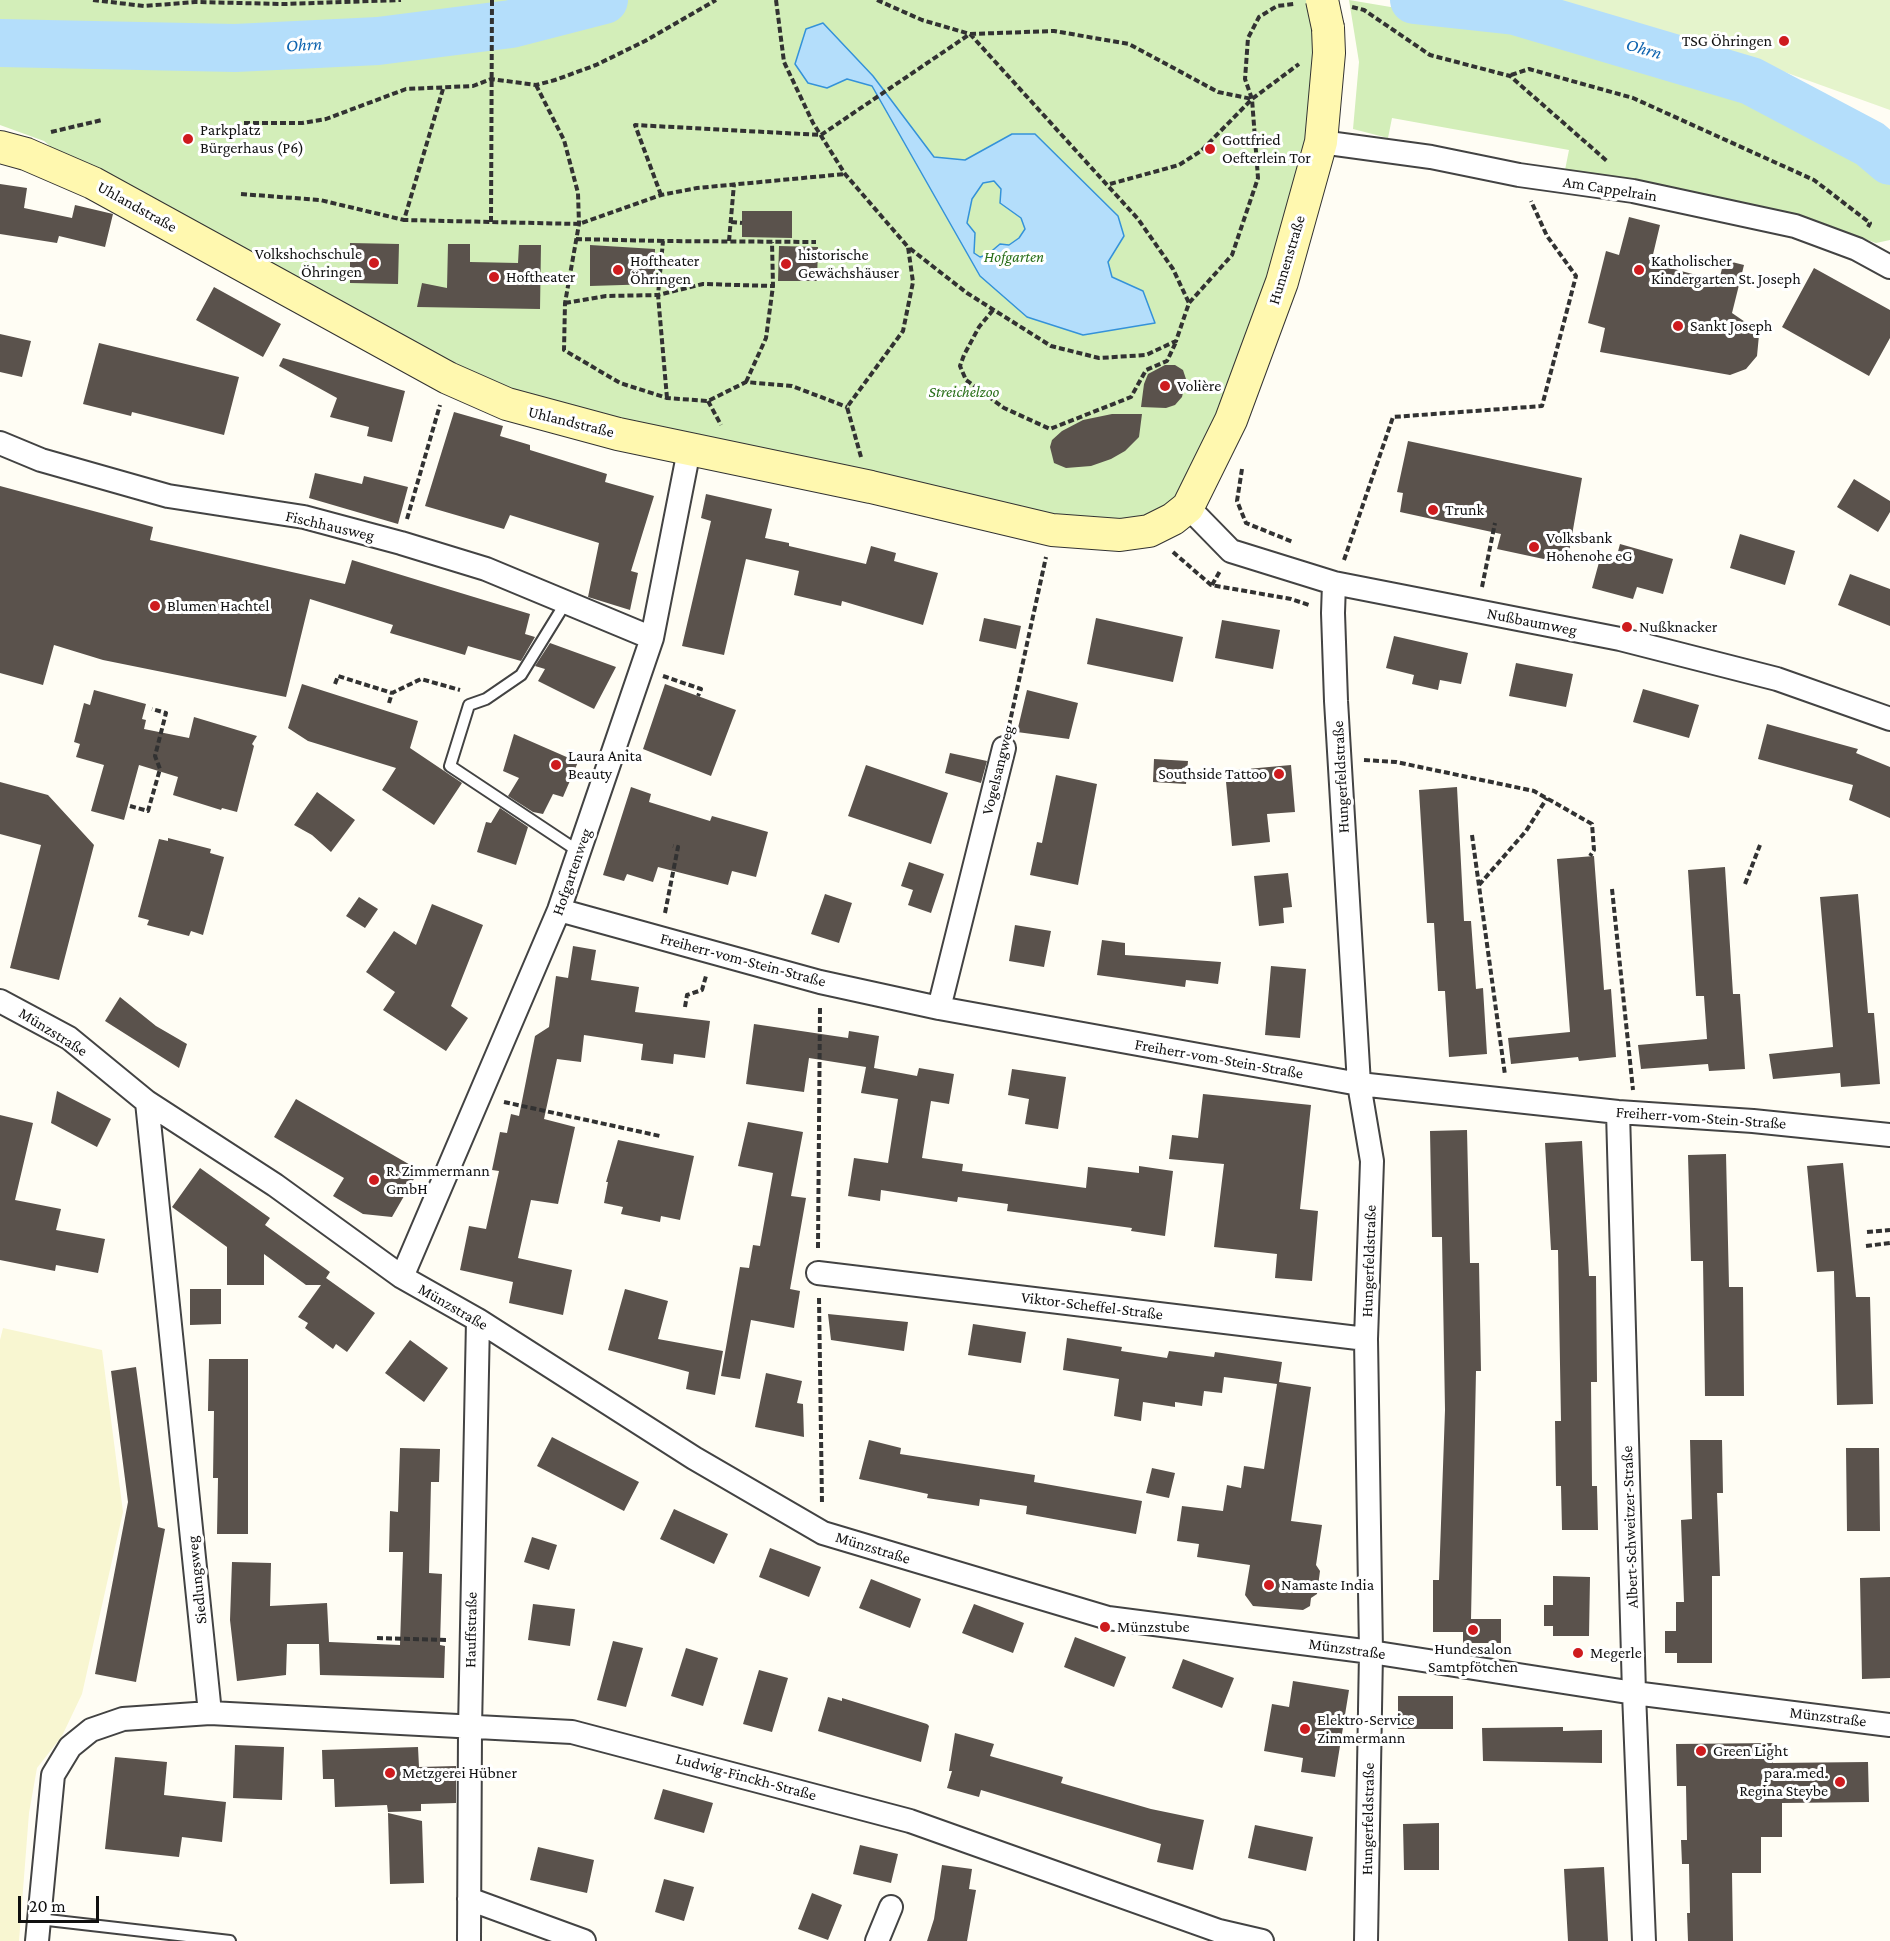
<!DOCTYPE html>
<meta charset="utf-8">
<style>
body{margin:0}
#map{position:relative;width:1890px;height:1941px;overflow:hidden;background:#fffdf4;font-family:"Crimson Pro",serif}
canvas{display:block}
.scale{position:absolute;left:18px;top:1896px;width:81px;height:27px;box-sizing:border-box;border:3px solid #101010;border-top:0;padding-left:8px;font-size:18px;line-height:21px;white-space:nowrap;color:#101010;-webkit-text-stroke:4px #fff;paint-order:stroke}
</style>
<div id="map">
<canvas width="1890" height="1941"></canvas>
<div class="scale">20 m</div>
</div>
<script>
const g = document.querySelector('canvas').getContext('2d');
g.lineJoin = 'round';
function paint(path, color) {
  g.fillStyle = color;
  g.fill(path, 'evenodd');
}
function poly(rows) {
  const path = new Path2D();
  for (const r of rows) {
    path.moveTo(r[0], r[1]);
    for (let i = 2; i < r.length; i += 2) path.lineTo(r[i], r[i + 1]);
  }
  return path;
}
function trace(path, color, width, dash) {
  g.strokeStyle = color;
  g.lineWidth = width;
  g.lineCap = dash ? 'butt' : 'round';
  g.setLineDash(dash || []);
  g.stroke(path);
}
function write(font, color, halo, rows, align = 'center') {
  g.font = font + ' "Crimson Pro",serif';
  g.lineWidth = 6;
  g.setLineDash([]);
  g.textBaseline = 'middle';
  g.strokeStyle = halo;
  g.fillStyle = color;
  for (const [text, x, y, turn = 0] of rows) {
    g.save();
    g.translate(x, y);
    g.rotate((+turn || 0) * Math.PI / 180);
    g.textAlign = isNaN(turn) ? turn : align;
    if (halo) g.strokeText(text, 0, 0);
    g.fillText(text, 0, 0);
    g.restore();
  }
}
paint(poly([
 [3,1328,102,1350,123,1512,82,1694,62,1736,37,1768,29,1813,19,1941,0,1941,0,1340]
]), '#f8f6d1');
paint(poly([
 [0,0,1328,0,1331,152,1188,507,1120,535,568,422,93,183,44,141,0,125],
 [1349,0,1599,42,1747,88,1869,156,1890,176,1890,240,1876,243,1797,215,1638,180,1565,170,1569,150,1392,118,1388,138,1353,129,1359,62]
]), '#d3eeb9');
paint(poly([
 [1511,0,1890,0,1890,110,1754,61]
]), '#e5f4cc');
const water = poly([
 [823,23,873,76,934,157,965,160,1012,134,1035,134,1118,216,1124,236,1108,262,1112,277,1143,291,1155,323,1083,335,1027,317,980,276,872,86,847,79,827,88,808,83,795,64,806,29,823,23],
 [994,181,1001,189,1000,203,1021,218,1025,229,1019,238,1009,245,1000,244,987,255,980,257,974,253,975,233,967,223,972,199,983,183,994,181]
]);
paint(water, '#b4defb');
trace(water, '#3492d9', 1.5);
trace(poly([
 [1414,0,1515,11,1751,81,1870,144,1890,161],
 [0,43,235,48,378,41,511,24,604,0]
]), '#b4defb', 48);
paint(poly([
 [0,184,27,188,24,208,72,218,75,205,113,214,105,247,59,236,57,243,0,234],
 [742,211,792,211,792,238,742,237],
 [1629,217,1660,225,1651,263,1719,281,1724,260,1744,265,1732,313,1748,324,1759,335,1757,356,1746,369,1730,375,1600,352,1605,328,1588,323,1606,251,1619,255],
 [350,243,399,244,398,284,350,283],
 [448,244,470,244,470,262,518,263,519,245,541,245,540,309,417,307,422,283,447,288],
 [590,245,655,249,655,284,590,286],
 [779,246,818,247,817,281,778,281],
 [1814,268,1890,310,1890,338,1869,376,1782,327],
 [214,287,281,324,263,357,196,320],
 [0,334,31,341,22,377,0,372],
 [99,343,239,377,224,435,132,412,131,416,83,404],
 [283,358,405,391,392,442,367,436,369,427,330,417,337,398,279,366],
 [1165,365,1175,365,1183,370,1186,379,1182,397,1175,405,1166,408,1141,407,1144,384,1148,374],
 [454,412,503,426,500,436,530,445,530,450,607,474,605,482,654,496,631,571,638,573,630,610,588,597,599,543,510,515,504,529,425,506],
 [1112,414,1142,414,1139,437,1125,451,1111,459,1091,466,1066,468,1054,463,1050,447,1052,440,1062,431,1083,420],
 [1408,441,1582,478,1567,564,1497,549,1501,534,1400,512,1403,493,1397,492],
 [315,473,362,484,364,476,408,487,398,524,309,498],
 [1854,479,1890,501,1890,512,1878,532,1837,507],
 [0,486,153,527,150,540,345,584,352,560,530,614,525,634,535,637,521,661,468,646,465,655,390,633,393,625,310,599,286,697,103,660,54,645,43,685,0,673],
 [706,494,772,509,765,538,789,543,789,546,866,564,871,546,896,553,894,561,938,573,923,625,842,601,841,606,794,595,799,571,746,559,724,655,682,646,711,521,701,518],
 [1740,534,1795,551,1785,585,1730,568],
 [1620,544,1673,559,1663,594,1637,587,1633,599,1592,588,1601,555,1616,559],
 [1850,574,1890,589,1890,626,1838,605],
 [984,618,1021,626,1016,649,979,641],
 [1096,618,1183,637,1173,682,1087,664],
 [1222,620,1280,630,1273,669,1215,658],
 [1394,636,1468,653,1461,684,1440,680,1438,690,1412,684,1414,675,1386,668],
 [550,643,616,667,594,709,538,681,545,669,535,666],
 [1516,663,1573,674,1566,707,1509,696],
 [302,684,418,721,410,748,462,783,434,825,382,790,396,768,308,741,288,728],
 [665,684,736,710,711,776,643,749],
 [1643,689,1699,705,1689,738,1633,722],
 [94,690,146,704,142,719,146,720,144,729,189,738,194,717,257,736,252,744,254,746,237,812,222,808,221,810,173,795,178,777,139,765,124,820,91,811,104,765,76,757,80,744,74,742,84,703,90,705],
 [1027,690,1078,703,1069,739,1017,732],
 [1767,724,1858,749,1856,753,1890,767,1890,818,1849,800,1853,785,1758,759],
 [514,734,578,762,563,797,553,794,543,814,533,812,508,796,519,778,503,771],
 [950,753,987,761,981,783,945,773],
 [1154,759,1188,761,1186,784,1153,782],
 [866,765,948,793,931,844,848,816],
 [1291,765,1295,812,1267,814,1270,842,1232,846,1225,771],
 [1056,775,1097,784,1078,885,1030,875,1037,842,1042,843],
 [0,782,48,795,94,845,59,980,10,968,41,845,0,834],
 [631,787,651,794,649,802,710,821,712,816,768,832,756,877,732,871,728,885,658,867,653,882,627,874,624,881,603,875],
 [1457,787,1464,921,1471,921,1476,989,1483,988,1487,1054,1449,1057,1445,991,1438,991,1434,923,1427,923,1419,790],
 [317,792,355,820,331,852,312,835,294,825],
 [500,808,528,827,516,865,477,852,486,822,491,823],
 [168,838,211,849,210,853,224,857,203,935,191,931,189,936,147,925,149,920,138,917,159,839,168,841],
 [1594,856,1604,990,1611,989,1616,1057,1579,1061,1578,1057,1511,1064,1508,1038,1570,1032,1557,859],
 [909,862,944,874,931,913,908,905,913,890,901,886],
 [1725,867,1733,994,1740,994,1745,1069,1709,1071,1708,1064,1641,1069,1638,1045,1707,1039,1704,996,1696,996,1688,870],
 [1288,873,1292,907,1283,908,1284,923,1259,926,1254,876],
 [825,894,852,903,839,943,811,934],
 [1858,894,1868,1013,1874,1013,1880,1084,1841,1087,1840,1073,1773,1079,1769,1054,1833,1047,1820,897],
 [359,897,378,909,365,928,346,916],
 [432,904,483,925,451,1006,468,1018,446,1051,383,1010,395,992,366,972,394,931,416,945],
 [1015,925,1051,931,1044,967,1009,961],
 [1102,940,1125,943,1125,955,1221,962,1218,984,1186,980,1185,987,1097,975],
 [573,946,596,950,591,980,639,987,635,1012,710,1021,705,1058,674,1054,673,1064,641,1060,643,1044,584,1035,581,1062,557,1059,544,1119,575,1127,558,1204,531,1200,518,1258,572,1270,563,1315,509,1303,513,1282,460,1270,469,1226,486,1229,499,1171,492,1170,500,1132,507,1133,511,1114,519,1116,535,1036,549,1027,556,976,568,978],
 [1271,966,1306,969,1300,1038,1265,1035],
 [120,997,156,1026,187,1044,179,1068,105,1021],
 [754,1024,848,1038,849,1031,879,1036,874,1068,917,1076,919,1068,954,1074,949,1104,931,1101,922,1158,963,1164,962,1171,1086,1188,1088,1167,1139,1173,1139,1166,1173,1171,1165,1236,1131,1231,1132,1228,1007,1211,1008,1204,958,1197,957,1202,881,1190,880,1201,848,1196,854,1158,888,1163,898,1099,861,1093,866,1067,809,1058,804,1092,746,1084],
 [1012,1069,1066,1077,1058,1129,1025,1124,1029,1099,1008,1095],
 [57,1091,111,1119,97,1147,51,1123],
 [1203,1094,1311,1105,1300,1209,1318,1211,1312,1281,1275,1278,1277,1254,1214,1247,1224,1164,1169,1159,1172,1135,1198,1138],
 [296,1099,419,1170,392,1217,363,1214,333,1196,344,1178,274,1137],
 [0,1115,33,1123,15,1200,61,1209,56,1230,105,1239,98,1273,56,1265,55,1271,0,1260],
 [748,1122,803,1132,791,1196,806,1198,790,1289,800,1291,794,1328,751,1320,740,1379,721,1376,740,1267,749,1268,753,1245,760,1246,773,1173,738,1166],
 [1467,1130,1470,1263,1479,1263,1481,1371,1476,1371,1471,1619,1501,1619,1501,1643,1463,1643,1463,1632,1433,1632,1433,1580,1439,1580,1445,1410,1442,1237,1432,1237,1430,1131],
 [618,1140,694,1156,680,1220,661,1216,660,1222,621,1214,623,1207,604,1203,608,1182,606,1182],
 [1582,1141,1589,1276,1596,1276,1597,1382,1591,1382,1592,1486,1597,1486,1598,1530,1562,1530,1561,1486,1556,1486,1555,1421,1561,1421,1558,1250,1551,1250,1545,1143],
 [1726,1154,1729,1287,1743,1287,1744,1396,1705,1396,1703,1261,1691,1261,1688,1155],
 [1843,1163,1856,1297,1870,1297,1873,1404,1837,1405,1834,1271,1817,1272,1807,1166],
 [200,1168,270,1218,265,1225,330,1272,326,1278,375,1313,347,1352,336,1344,333,1349,305,1328,308,1323,298,1317,321,1285,306,1285,264,1254,264,1285,227,1285,227,1247,172,1207],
 [190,1289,221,1289,221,1324,190,1325],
 [625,1289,668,1301,658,1339,723,1351,715,1395,686,1389,689,1372,608,1350],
 [828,1314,908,1322,904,1351,831,1340],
 [973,1324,1026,1332,1021,1363,968,1355],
 [1067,1338,1122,1347,1121,1351,1167,1358,1169,1351,1214,1357,1215,1352,1282,1362,1279,1382,1311,1387,1291,1521,1322,1525,1316,1565,1320,1571,1317,1594,1311,1598,1310,1606,1303,1610,1253,1606,1245,1595,1250,1565,1197,1557,1199,1544,1177,1541,1182,1506,1223,1511,1227,1485,1241,1488,1244,1466,1264,1469,1277,1384,1224,1377,1222,1393,1204,1391,1202,1406,1175,1402,1175,1407,1143,1402,1141,1421,1114,1416,1119,1379,1063,1370],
 [410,1340,448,1368,424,1402,385,1373],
 [209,1359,248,1359,248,1534,217,1534,218,1478,213,1478,214,1411,208,1411],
 [136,1367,158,1527,165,1529,136,1682,95,1674,128,1502,111,1371],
 [766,1373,802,1381,797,1403,803,1404,804,1437,755,1427],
 [552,1437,639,1482,624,1511,537,1466],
 [869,1440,901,1448,900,1454,1035,1475,1034,1482,1142,1501,1136,1534,1026,1514,1027,1506,980,1499,979,1506,927,1498,928,1494,859,1479],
 [1690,1440,1722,1440,1723,1493,1717,1493,1720,1576,1712,1576,1712,1663,1677,1663,1677,1653,1665,1653,1665,1631,1676,1631,1676,1602,1684,1602,1681,1520,1692,1519],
 [400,1448,440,1449,439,1482,431,1482,429,1573,442,1574,440,1645,445,1646,444,1678,320,1675,319,1644,287,1644,286,1675,237,1681,230,1620,232,1562,271,1563,270,1606,327,1603,329,1642,400,1645,403,1552,389,1552,390,1511,398,1512],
 [1846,1448,1879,1448,1880,1531,1847,1531],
 [1152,1468,1175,1473,1169,1498,1146,1493],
 [674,1509,728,1534,714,1564,660,1539],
 [532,1537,557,1545,549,1570,524,1562],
 [770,1548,821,1567,809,1597,759,1577],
 [1553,1576,1590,1577,1589,1636,1553,1636,1553,1626,1544,1626,1544,1605,1553,1605],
 [1890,1577,1890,1678,1862,1679,1860,1578],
 [871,1579,921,1599,910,1628,859,1608],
 [533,1604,575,1609,570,1646,528,1640],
 [974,1604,1024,1623,1013,1653,962,1633],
 [1075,1637,1126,1657,1114,1687,1064,1667],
 [613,1641,643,1648,626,1707,597,1700],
 [686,1648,718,1658,703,1706,671,1696],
 [1183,1659,1234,1678,1222,1708,1172,1688],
 [759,1670,788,1678,772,1732,743,1724],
 [1293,1681,1349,1690,1335,1777,1301,1772,1303,1758,1264,1751,1272,1704,1289,1707],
 [1398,1696,1453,1696,1453,1729,1398,1729],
 [828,1697,842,1701,842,1698,927,1724,929,1726,921,1762,818,1731],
 [1563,1727,1563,1731,1602,1730,1602,1763,1483,1761,1482,1728],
 [955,1733,994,1744,990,1756,1063,1777,1061,1783,1151,1809,1204,1820,1193,1870,1157,1862,1161,1844,981,1790,979,1797,947,1788,952,1771,949,1771],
 [1773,1743,1773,1763,1868,1762,1869,1802,1782,1803,1782,1837,1761,1837,1761,1873,1732,1873,1733,1941,1688,1941,1687,1913,1690,1913,1689,1864,1682,1864,1681,1840,1687,1840,1686,1786,1677,1786,1676,1744],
 [235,1745,284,1747,282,1800,233,1798],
 [418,1747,419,1767,456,1766,456,1803,421,1804,421,1811,388,1812,387,1805,335,1807,334,1779,323,1779,322,1750],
 [115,1757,167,1762,164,1795,226,1802,222,1842,182,1837,179,1857,105,1849],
 [663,1789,713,1803,704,1833,654,1819],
 [388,1813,422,1821,424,1883,390,1884],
 [1439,1823,1439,1870,1404,1870,1403,1824],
 [1255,1825,1313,1837,1306,1871,1248,1858],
 [860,1845,898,1854,891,1883,853,1874],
 [538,1847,594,1860,587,1893,530,1880],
 [942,1865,972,1869,969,1889,976,1890,967,1941,927,1941,934,1919],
 [1604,1867,1608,1941,1568,1941,1564,1869],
 [664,1879,694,1887,684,1921,655,1912],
 [812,1893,842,1905,828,1940,798,1929]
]), '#5a524c');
const service = poly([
 [566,602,521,675,486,699,469,705,450,766,578,851],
 [39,1919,230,1941]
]);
const minor = poly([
 [1321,142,1431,157,1519,175,1633,191,1795,226,1857,249,1890,267],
 [0,443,41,460,168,496,304,517,401,543,486,569,652,638],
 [1188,507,1231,551,1334,583,1620,639,1777,679,1890,719],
 [1334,583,1333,613,1336,701,1359,1084,1372,1161,1366,1339,1371,1652,1366,1941],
 [559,910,820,982,939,1008,1359,1084,1618,1112,1753,1121,1890,1135],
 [0,1001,69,1038,147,1102,275,1185,402,1277,478,1320,694,1458,823,1533,1108,1618,1371,1652,1634,1693,1890,1725],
 [939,1008,1004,748],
 [147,1102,210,1713],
 [1618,1112,1634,1693,1644,1941],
 [818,1273,1366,1339],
 [402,1277,559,910,652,638,689,450],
 [469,1899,584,1941],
 [37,1941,53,1775,70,1747,91,1730,123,1719,210,1713,572,1732,910,1821,1219,1931,1262,1941],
 [469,1941,470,1729,478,1320],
 [877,1941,891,1907]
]);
const secondary = poly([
 [0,147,26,154,93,183,448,378,507,404,618,434,871,487,1052,530,1120,535,1149,531,1173,519,1188,507,1231,420,1282,282,1321,142,1329,53,1328,28]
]);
trace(service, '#434343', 14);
trace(minor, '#434343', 26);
trace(secondary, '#323232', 34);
trace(poly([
 [93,0,144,6,195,2,284,4,401,0],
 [776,0,784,62,813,123,845,174,908,247],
 [877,0,922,20,970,34,1138,219,1173,269,1189,303],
 [1352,7,1364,10,1430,55,1510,76,1607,161],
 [1511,75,1529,69,1633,98,1814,180,1870,223,1868,227],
 [536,85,564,140,578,193,579,224,565,303,564,350,620,383,667,398,708,401,746,382,792,386,847,407],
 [443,89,404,220,579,224,661,195,697,188,845,174],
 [244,123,302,123,326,119,406,89,473,86,491,79,536,85,555,80,596,65,645,41,716,0],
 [51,132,102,120],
 [1110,184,1179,165,1201,151,1252,99,1299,64],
 [241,194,320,200,404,220],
 [661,195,635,125,821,135,970,34,1054,31,1129,44,1218,92,1252,99],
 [491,222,492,0],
 [731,222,742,223],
 [576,239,663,241],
 [729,241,734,184],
 [565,303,606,296,658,295,703,284,773,286],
 [993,310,979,327,964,355,960,366,966,380,1004,408,1050,429,1131,397,1146,370,1167,361,1176,342],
 [746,382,766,338,773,286,772,242],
 [667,398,658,295,663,241,816,242],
 [708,401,721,425],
 [861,457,847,407,903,331,913,282,908,247,967,293,1051,346,1099,358,1146,355,1176,341,1189,303,1232,255,1258,178,1252,99,1245,79,1248,38,1259,17,1277,6,1294,4],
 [1242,469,1237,501,1246,523,1293,542],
 [407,519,440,405],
 [1173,552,1211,585,1291,599,1309,605],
 [1344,560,1393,417,1542,406,1576,276,1547,236,1531,201],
 [1212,585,1220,571],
 [1482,587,1495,523],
 [663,676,701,689,698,696],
 [335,684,338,676,392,693],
 [389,703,392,693,421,679,460,690],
 [1009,726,1046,557],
 [1364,760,1396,762,1534,791,1592,824,1594,850,1590,856],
 [130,806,148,811,160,769,155,756,166,713,152,709],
 [1472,835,1505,1075],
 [1745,884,1760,845],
 [1479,885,1526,831,1547,798],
 [1612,889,1633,1090],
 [665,913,678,847,673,846],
 [685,1007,687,995,702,990,706,976],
 [504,1102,660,1136],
 [1867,1232,1890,1230],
 [1866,1246,1890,1243],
 [818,1248,820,1007],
 [819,1298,822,1503],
 [377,1638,449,1640]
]), '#323232', 4, [6, 3]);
trace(service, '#fff', 10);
trace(minor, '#fff', 22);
trace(secondary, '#fff8af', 32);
const secondaryBridge = poly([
 [1322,0,1328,28]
]);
trace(secondaryBridge, '#323232', 34, []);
trace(secondaryBridge, '#fff8af', 32);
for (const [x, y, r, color] of [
 [1784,41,6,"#ce1b1e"],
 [188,139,6,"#ce1b1e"],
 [1210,149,6,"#ce1b1e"],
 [374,263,6,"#ce1b1e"],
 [786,264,6,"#ce1b1e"],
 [618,270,6,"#ce1b1e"],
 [1639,270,6,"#ce1b1e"],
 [494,277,6,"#ce1b1e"],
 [1678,326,6,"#ce1b1e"],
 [1165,386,6,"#ce1b1e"],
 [1433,510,6,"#ce1b1e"],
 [1534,547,6,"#ce1b1e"],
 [155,606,6,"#ce1b1e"],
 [1627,627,6,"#ce1b1e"],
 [556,765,6,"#ce1b1e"],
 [1279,774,6,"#ce1b1e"],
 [374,1180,6,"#ce1b1e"],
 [1269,1585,6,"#ce1b1e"],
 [1105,1627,6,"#ce1b1e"],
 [1473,1630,6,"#ce1b1e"],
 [1578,1653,6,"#ce1b1e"],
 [1305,1729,6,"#ce1b1e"],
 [1701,1751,6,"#ce1b1e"],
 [390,1773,6,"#ce1b1e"],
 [1840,1782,6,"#ce1b1e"]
]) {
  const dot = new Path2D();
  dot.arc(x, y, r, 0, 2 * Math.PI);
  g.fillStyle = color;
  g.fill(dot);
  trace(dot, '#fff', 2);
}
write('16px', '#101010', '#fff', [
 ["TSG Öhringen",1772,41,"right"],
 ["Parkplatz",200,130],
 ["Bürgerhaus (P6)",200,148],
 ["Gottfried",1222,140],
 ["Oefterlein Tor",1222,158],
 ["Volkshochschule",362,254,"right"],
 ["Öhringen",362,272,"right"],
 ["historische",798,255],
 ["Gewächshäuser",798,273],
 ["Hoftheater",630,261],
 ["Öhringen",630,279],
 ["Katholischer",1651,261],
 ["Kindergarten St. Joseph",1651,279],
 ["Hoftheater",506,277],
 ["Sankt Joseph",1690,326],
 ["Volière",1177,386],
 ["Trunk",1445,510],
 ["Volksbank",1546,538],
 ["Hohenohe eG",1546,556],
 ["Blumen Hachtel",167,606],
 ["Nußknacker",1639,627],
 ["Laura Anita",568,756],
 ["Beauty",568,774],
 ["Southside Tattoo",1267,774,"right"],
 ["R. Zimmermann",386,1171],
 ["GmbH",386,1189],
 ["Namaste India",1281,1585],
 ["Münzstube",1117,1627],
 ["Hundesalon",1473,1649,"center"],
 ["Samtpfötchen",1473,1667,"center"],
 ["Megerle",1590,1653],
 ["Elektro-Service",1317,1720],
 ["Zimmermann",1317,1738],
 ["Green Light",1713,1751],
 ["Metzgerei Hübner",402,1773],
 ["para.med.",1828,1773,"right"],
 ["Regina Steybe",1828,1791,"right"]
], 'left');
write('16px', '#101010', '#fff', [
 ["Am Cappelrain",1610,189,9],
 ["Uhlandstraße",137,207,29],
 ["Hunnenstraße",1287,260,-73],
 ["Uhlandstraße",571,422,14],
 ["Fischhausweg",330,526,13],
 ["Nußbaumweg",1532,622,11],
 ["Vogelsangweg",998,770,-76],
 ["Hungerfeldstraße",1341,777,-93],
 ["Hofgartenweg",572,872,-71],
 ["Freiherr-vom-Stein-Straße",743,960,15],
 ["Münzstraße",53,1032,32],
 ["Freiherr-vom-Stein-Straße",1219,1059,10],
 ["Freiherr-vom-Stein-Straße",1701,1118,4],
 ["Hungerfeldstraße",1369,1261,-88],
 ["Viktor-Scheffel-Straße",1092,1306,7],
 ["Münzstraße",453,1307,30],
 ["Albert-Schweitzer-Straße",1630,1527,-92],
 ["Münzstraße",873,1548,17],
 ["Siedlungsweg",197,1580,-96],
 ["Hauffstraße",471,1630,-89],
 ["Münzstraße",1347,1649,8],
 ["Münzstraße",1828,1717,7],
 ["Ludwig-Finckh-Straße",746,1777,15],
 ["Hungerfeldstraße",1368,1819,-89]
]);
write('italic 16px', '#296f19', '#fff', [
 ["Hofgarten",1014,257],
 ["Streichelzoo",964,392]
]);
write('italic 18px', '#0d63af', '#fff', [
 ["Ohrn",304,45,-3],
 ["Ohrn",1644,49,16]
]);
</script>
